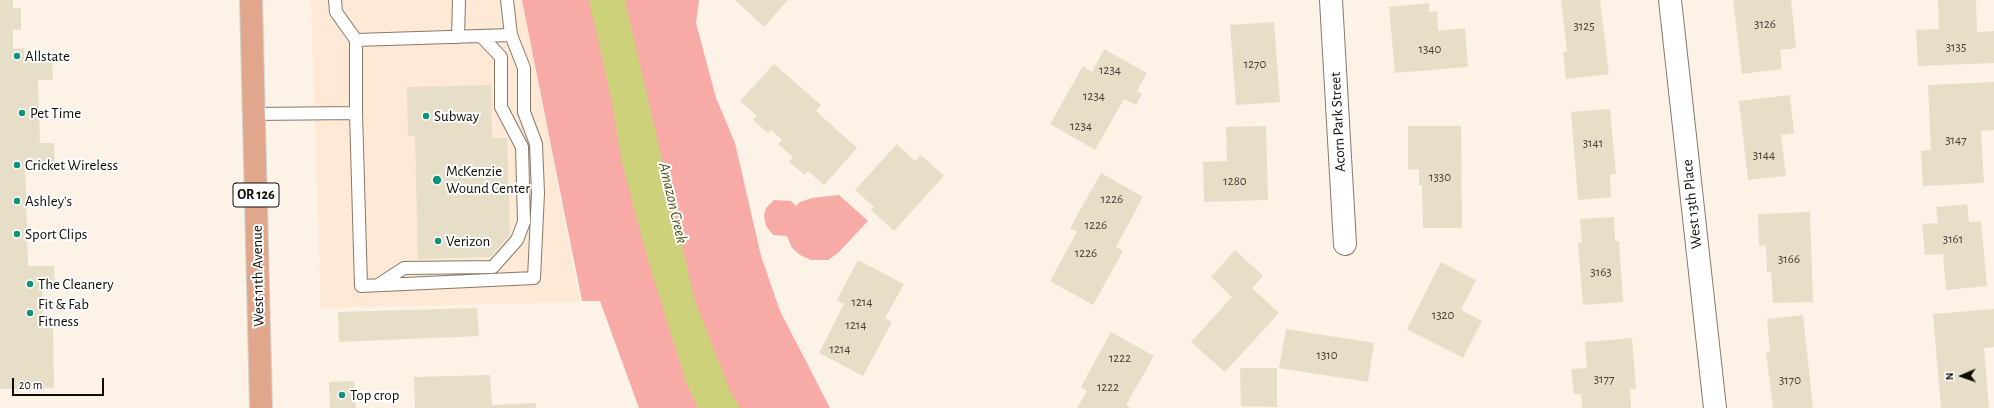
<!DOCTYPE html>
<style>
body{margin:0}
#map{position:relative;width:1994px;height:408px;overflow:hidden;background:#fdf2e6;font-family:"Alegreya Sans",sans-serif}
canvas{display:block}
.north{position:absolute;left:1942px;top:356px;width:40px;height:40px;-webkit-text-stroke:3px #fff;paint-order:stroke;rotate:268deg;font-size:11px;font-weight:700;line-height:16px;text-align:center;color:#110b06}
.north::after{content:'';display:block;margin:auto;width:14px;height:18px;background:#110b06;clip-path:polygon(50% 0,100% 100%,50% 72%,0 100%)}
.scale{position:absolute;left:12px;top:378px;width:92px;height:18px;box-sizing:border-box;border:2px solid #110b06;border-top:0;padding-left:5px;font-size:12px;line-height:14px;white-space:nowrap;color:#110b06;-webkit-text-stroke:3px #fff;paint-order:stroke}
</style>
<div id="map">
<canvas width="1994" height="408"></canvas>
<div class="north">N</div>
<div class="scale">20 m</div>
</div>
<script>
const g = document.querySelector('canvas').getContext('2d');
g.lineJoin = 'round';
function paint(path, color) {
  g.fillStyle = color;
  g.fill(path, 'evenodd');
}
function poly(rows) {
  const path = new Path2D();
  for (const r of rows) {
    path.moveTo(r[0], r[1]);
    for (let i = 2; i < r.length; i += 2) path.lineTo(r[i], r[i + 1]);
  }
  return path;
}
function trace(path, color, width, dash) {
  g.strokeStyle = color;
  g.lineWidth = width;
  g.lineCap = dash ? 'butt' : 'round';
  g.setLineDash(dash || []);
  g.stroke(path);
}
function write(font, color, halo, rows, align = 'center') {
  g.font = font + ' "Alegreya Sans",sans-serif';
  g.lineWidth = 4;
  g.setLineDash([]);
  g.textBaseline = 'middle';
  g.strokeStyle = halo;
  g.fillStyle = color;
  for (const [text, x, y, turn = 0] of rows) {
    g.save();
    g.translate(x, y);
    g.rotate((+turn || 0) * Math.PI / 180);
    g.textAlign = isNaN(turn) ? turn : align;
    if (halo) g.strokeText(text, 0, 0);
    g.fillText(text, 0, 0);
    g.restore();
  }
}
paint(poly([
 [311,0,522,0,580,302,321,308]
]), '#fde9d6');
paint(poly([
 [522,0,699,0,696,23,716,98,735,143,761,256,771,285,780,311,830,408,639,408,600,301,582,301],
 [839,195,868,221,838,253,828,260,811,260,800,255,792,248,787,236,773,235,766,226,764,215,766,208,774,200,791,201,796,206,800,202,812,198]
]), '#f7aaa6');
paint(poly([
 [589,0,625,0,695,301,731,393,740,408,698,408,686,382,648,260,622,163,611,98]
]), '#cdd179');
paint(poly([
 [0,0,13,0,13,8,21,8,21,30,13,30,13,49,24,48,24,58,52,57,53,80,38,80,40,143,54,143,55,163,25,163,28,266,54,266,55,285,42,285,43,328,53,328,54,388,0,389],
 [735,0,788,0,764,27],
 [1561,0,1600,0,1609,74,1566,79,1563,52,1567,51],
 [1733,0,1791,0,1796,48,1780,50,1782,69,1742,74],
 [1938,0,1976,0,1977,32,1994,31,1994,63,1918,66,1916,30,1939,29],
 [1429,3,1429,12,1437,11,1438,31,1465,28,1468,67,1395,73,1389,7],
 [1274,22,1280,102,1236,105,1230,25],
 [1104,49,1147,73,1137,91,1142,94,1136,105,1124,99,1095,150,1050,124,1083,66,1092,72],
 [774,64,821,105,816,111,857,148,824,185,808,171,805,175,789,162,793,157,778,144,782,140,771,130,768,133,753,120,757,116,740,101],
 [1994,82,1994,130,1981,131,1984,183,1923,186,1921,151,1931,150,1928,85],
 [491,85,492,138,507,138,510,235,490,257,418,259,415,136,408,136,407,87],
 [1790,95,1794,133,1781,135,1786,176,1748,180,1739,101],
 [1610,109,1616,174,1610,175,1611,197,1578,200,1571,112],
 [1266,126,1268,200,1204,202,1203,162,1227,161,1226,127],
 [1408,126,1461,126,1462,228,1423,228,1422,185,1419,185,1419,169,1408,170],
 [897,144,915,161,921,155,944,176,894,231,871,210,874,207,855,190],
 [1101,173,1143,197,1116,247,1123,251,1093,305,1050,281,1077,232,1070,228],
 [1967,204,1969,222,1981,221,1987,286,1946,290,1943,254,1925,255,1922,224,1938,223,1936,207],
 [1810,212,1813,302,1773,303,1771,271,1767,272,1766,245,1759,246,1758,214],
 [1614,217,1615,241,1619,241,1623,302,1583,305,1578,243,1582,243,1580,219],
 [1235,250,1263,276,1252,288,1279,313,1225,372,1191,342,1232,297,1211,277],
 [858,260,904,284,885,318,892,322,863,376,819,353,844,304,837,300],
 [1441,262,1476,280,1461,310,1482,321,1463,358,1407,329],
 [477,308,479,336,339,342,338,312],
 [1994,309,1994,347,1984,348,1989,408,1941,408,1933,314],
 [1803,315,1813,408,1773,408,1766,352,1770,352,1767,319],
 [1286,329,1374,343,1368,382,1279,368],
 [1111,332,1154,356,1126,405,1131,408,1077,408,1087,391,1081,387],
 [1632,338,1636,389,1630,389,1631,408,1582,408,1581,394,1574,394,1571,369,1587,368,1585,342],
 [1240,368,1277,368,1277,407,1241,406],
 [490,375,492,405,536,403,536,408,415,408,414,377],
 [354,381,356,408,330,408,329,382]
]), '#e7dec7');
const service = poly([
 [335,0,336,12,356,40],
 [458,37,459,0],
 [356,113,356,40,511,35,507,0],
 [254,114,356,113,361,286,534,278,538,193,536,144,524,112,524,68,511,35],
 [378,285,404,268,493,267,517,240,524,222,522,147,501,107,501,57,481,36]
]);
const minor = poly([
 [1331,0,1345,244],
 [1670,0,1715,408]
]);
const primary = poly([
 [251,0,261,408]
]);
trace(service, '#897867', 14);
trace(minor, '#897867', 24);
trace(primary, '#d4d3d2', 24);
trace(service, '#fff', 12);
trace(minor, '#fff', 22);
trace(primary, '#e0a78d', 22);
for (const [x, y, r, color] of [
 [17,56,4,"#0e937c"],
 [22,113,4,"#0e937c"],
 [426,116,4,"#0e937c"],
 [17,165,4,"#0e937c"],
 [437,180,5,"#0e937c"],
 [17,201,4,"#0e937c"],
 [17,234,4,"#0e937c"],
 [438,241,4,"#0e937c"],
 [30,284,4,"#0e937c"],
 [30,313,4,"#0e937c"],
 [342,395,4,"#0e937c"]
]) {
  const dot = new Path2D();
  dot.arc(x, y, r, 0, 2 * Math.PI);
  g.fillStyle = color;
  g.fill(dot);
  trace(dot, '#fff', 1.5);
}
write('13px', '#464036', null, [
 ["3126",1765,24],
 ["3125",1584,26],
 ["3135",1956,47],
 ["1340",1430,49],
 ["1270",1255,64],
 ["1234",1110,70],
 ["1234",1094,96],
 ["1234",1081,126],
 ["3147",1956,140],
 ["3141",1593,143],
 ["3144",1764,155],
 ["1330",1440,177],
 ["1280",1235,181],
 ["1226",1112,199],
 ["1226",1096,225],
 ["3161",1953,239],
 ["1226",1086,253],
 ["3166",1789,259],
 ["3163",1601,272],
 ["1214",862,302],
 ["1320",1443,315],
 ["1214",856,325],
 ["1214",840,349],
 ["1310",1327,355],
 ["1222",1120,358],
 ["3177",1604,379],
 ["3170",1790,380],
 ["1222",1108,387]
]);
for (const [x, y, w] of [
 [256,195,46]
]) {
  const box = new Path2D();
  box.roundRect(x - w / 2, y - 12, w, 24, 3);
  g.fillStyle = '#fff';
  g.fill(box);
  trace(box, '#110b06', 1);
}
write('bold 14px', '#110b06', null, [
 ["OR 126",256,195]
]);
write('15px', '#110b06', '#fff', [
 ["Allstate",25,56],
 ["Pet Time",30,113],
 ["Subway",434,116],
 ["Cricket Wireless",25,165],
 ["McKenzie",446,171],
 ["Wound Center",446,188],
 ["Ashley's",25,201],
 ["Sport Clips",25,234],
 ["Verizon",446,241],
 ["The Cleanery",38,284],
 ["Fit & Fab",38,304],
 ["Fitness",38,321],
 ["Top crop",350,395]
], 'left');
write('15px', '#110b06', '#fff', [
 ["Acorn Park Street",1338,122,-93],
 ["West 13th Place",1692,204,-96],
 ["West 11th Avenue",258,276,-91]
]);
write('italic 16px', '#515210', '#fff', [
 ["Amazon Creek",673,203,77]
]);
</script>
